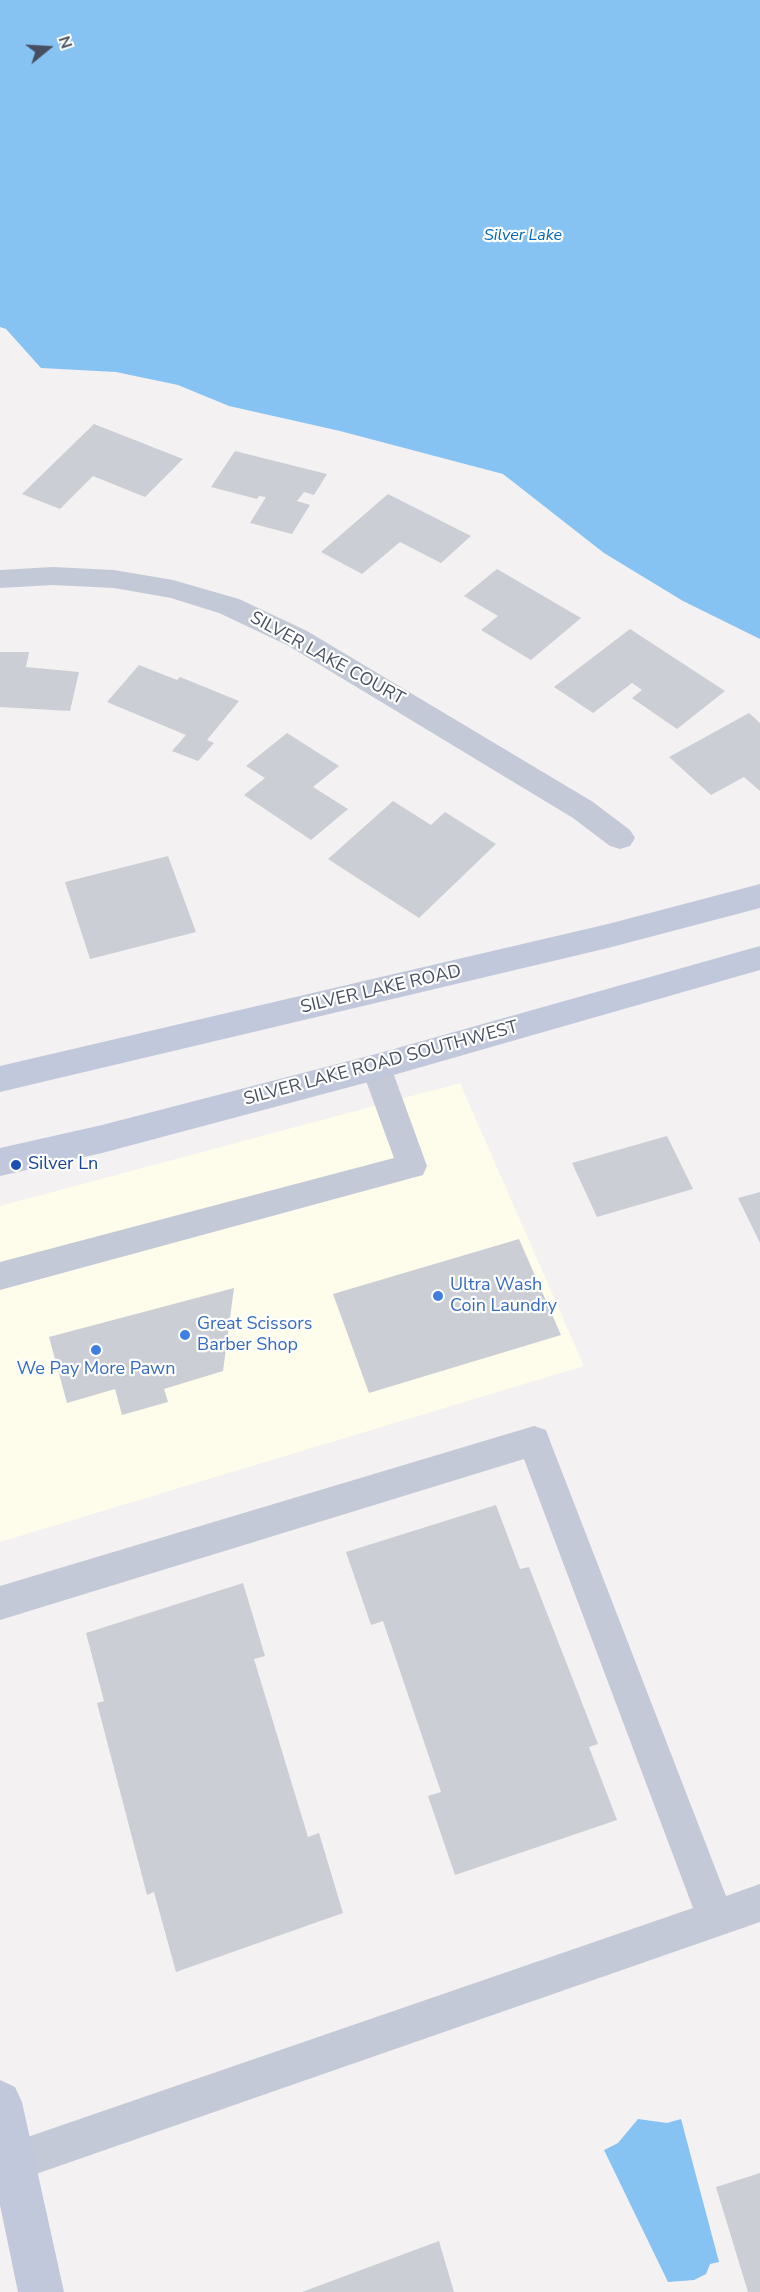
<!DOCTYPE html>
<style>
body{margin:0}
#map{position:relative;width:760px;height:2292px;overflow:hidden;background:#f3f1f1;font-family:"Nunito Sans",sans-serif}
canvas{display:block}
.north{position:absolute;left:18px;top:18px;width:60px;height:60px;-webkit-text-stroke:4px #fff;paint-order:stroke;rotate:72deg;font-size:16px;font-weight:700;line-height:24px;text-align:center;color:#474e60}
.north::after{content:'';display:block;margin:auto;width:21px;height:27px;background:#474e60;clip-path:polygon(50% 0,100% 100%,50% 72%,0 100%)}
</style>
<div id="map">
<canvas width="760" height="2292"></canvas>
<div class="north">N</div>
</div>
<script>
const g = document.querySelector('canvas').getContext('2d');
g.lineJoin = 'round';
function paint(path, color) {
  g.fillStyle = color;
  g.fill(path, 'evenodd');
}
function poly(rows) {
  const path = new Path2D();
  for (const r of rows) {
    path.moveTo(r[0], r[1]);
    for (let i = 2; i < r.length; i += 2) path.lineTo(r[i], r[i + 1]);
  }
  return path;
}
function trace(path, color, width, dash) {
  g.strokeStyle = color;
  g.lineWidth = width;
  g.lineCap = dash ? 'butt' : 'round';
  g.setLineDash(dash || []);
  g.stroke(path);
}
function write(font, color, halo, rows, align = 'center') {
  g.font = font + ' "Nunito Sans",sans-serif';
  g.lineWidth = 4.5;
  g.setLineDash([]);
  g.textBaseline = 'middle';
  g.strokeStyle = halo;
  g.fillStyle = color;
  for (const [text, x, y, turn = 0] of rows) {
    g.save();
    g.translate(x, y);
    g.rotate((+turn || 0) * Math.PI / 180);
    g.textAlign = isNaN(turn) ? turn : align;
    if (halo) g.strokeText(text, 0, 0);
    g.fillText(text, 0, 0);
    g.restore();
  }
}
paint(poly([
 [460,1083,584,1366,0,1542,0,1206]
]), '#fefcea');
paint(poly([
 [0,0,760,0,760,639,683,601,604,553,503,474,340,431,229,406,178,385,116,372,41,368,6,329,0,327],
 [638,2119,667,2123,681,2119,719,2262,710,2264,706,2274,694,2280,668,2282,604,2150,618,2143]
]), '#86c3f3');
paint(poly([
 [94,424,183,459,145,497,93,476,60,509,22,494],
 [235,451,327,474,314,495,304,492,297,501,310,505,292,534,250,523,266,497,259,496,257,499,211,487],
 [388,494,471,536,441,563,400,542,362,574,321,552],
 [497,569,581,618,531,660,481,630,498,616,464,596],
 [630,629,725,691,677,729,632,698,642,690,632,683,593,713,554,687],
 [0,652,29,652,26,667,79,672,70,711,0,707],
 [139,665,177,680,180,677,239,701,207,740,214,743,198,761,172,751,186,735,107,702],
 [749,713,760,723,760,791,744,777,711,795,669,757],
 [287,733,339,766,313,787,348,809,311,840,244,795,265,778,246,766],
 [393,801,431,825,445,812,496,844,419,918,328,859],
 [168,856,196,932,90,959,65,882],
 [667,1136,693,1189,597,1217,572,1163],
 [760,1192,760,1243,738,1198],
 [519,1239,561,1335,369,1393,333,1294],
 [234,1288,223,1371,164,1389,168,1402,122,1415,115,1389,67,1403,49,1337],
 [496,1505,520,1569,529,1567,598,1744,589,1747,617,1820,455,1875,428,1796,441,1792,383,1621,371,1625,346,1552],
 [243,1583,265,1656,254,1659,308,1837,319,1833,343,1913,176,1972,154,1892,147,1895,97,1703,104,1701,86,1633],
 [760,2173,760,2292,748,2292,716,2187],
 [439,2241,454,2292,302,2292]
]), '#ccced6');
paint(poly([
 [376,1055,386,1059,391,1067,427,1166,423,1175,0,1290,0,1262,394,1158,361,1067,366,1059,376,1055],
 [534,1426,546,1430,550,1441,726,1896,760,1884,760,1922,13,2182,0,2177,0,2147,13,2142,693,1908,524,1459,0,1620,0,1586,534,1426]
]), '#c3c9d6');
paint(poly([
 [53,567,114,570,173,580,239,599,307,631,593,802,630,830,635,838,630,846,620,849,610,846,573,818,287,645,219,613,171,598,114,588,53,585,0,588,0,570,53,567]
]), '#c3c9d6');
paint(poly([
 [760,884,760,908,608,948,0,1092,0,1066,608,924,760,884],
 [760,946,760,970,376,1080,102,1153,0,1176,0,1148,102,1125,376,1054,760,946],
 [0,2080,15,2087,22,2102,64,2292,18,2292,0,2205,0,2080]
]), '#c2c8db');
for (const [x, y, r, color] of [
 [16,1165,6,"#1a4fb4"],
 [438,1296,6,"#3f7fe0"],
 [185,1335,6,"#3f7fe0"],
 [96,1350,6,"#3f7fe0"]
]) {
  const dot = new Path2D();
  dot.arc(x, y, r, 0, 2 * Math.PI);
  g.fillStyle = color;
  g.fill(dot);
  trace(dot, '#fff', 2);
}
write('italic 16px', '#0167b9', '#fff', [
 ["Silver Lake",523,236]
]);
write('18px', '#474e60', '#fff', [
 ["SILVER LAKE COURT",327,659,29],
 ["SILVER LAKE ROAD",381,990,-13],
 ["SILVER LAKE ROAD SOUTHWEST",381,1064,-15]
]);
write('18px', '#164399', '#fff', [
 ["Silver Ln",28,1165]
], 'left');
write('18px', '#366cbe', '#fff', [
 ["Ultra Wash",450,1286],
 ["Coin Laundry",450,1307],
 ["Great Scissors",197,1325],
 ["Barber Shop",197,1346],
 ["We Pay More Pawn",96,1370,"center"]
], 'left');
</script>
